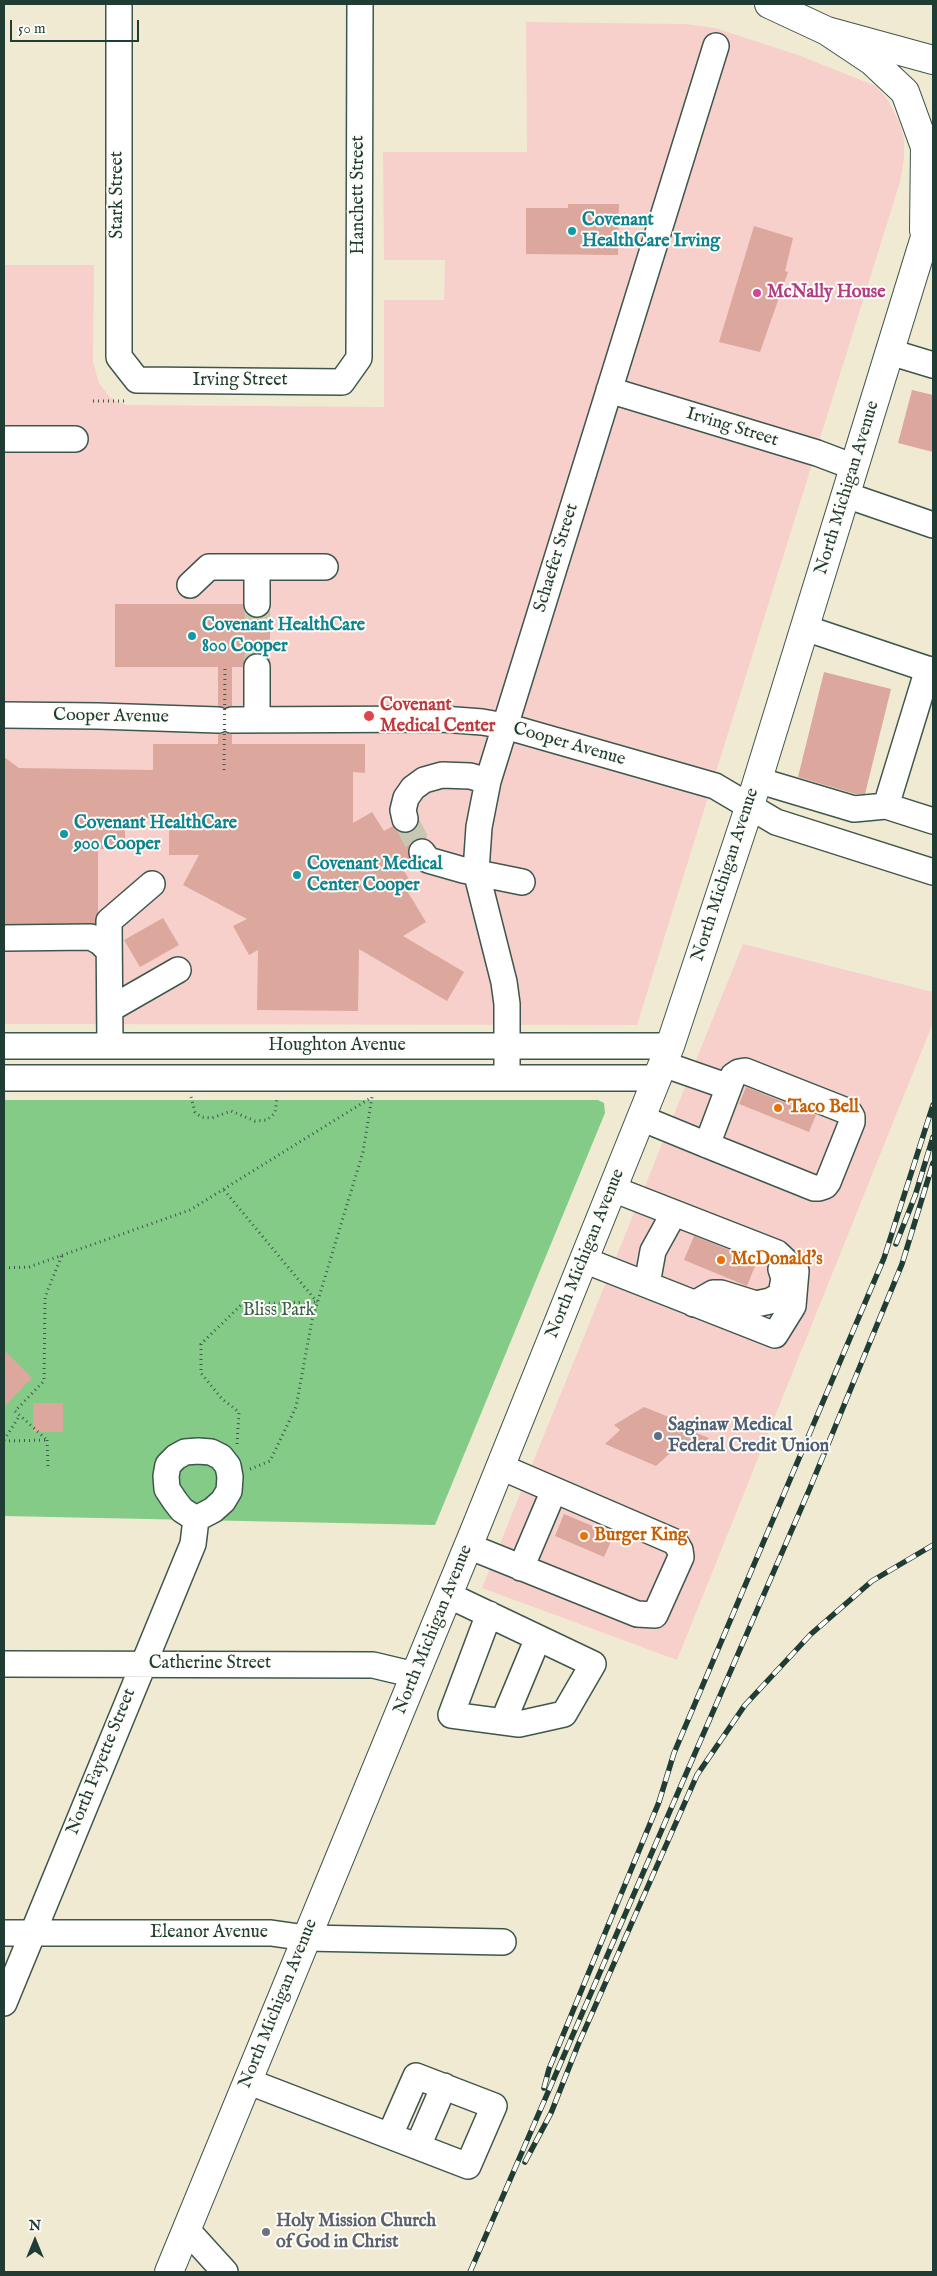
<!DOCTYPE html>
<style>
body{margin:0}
#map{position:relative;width:937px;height:2276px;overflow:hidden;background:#f1ead2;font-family:"IM FELL English",serif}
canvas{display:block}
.frame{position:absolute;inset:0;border:5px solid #1f3d34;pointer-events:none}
.north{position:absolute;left:10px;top:2216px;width:50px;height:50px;-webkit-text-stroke:4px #fdfcf7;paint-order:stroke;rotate:0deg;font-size:14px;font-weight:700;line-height:20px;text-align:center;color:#1f3d34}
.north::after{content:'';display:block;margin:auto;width:18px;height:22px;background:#1f3d34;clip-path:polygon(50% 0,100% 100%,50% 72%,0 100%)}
.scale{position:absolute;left:10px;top:20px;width:129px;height:22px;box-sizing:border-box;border:2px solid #1f3d34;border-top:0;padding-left:6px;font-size:15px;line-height:18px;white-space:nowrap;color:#1f3d34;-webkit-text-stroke:4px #fdfcf7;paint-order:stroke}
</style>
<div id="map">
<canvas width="937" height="2276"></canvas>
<div class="frame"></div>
<div class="north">N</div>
<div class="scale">50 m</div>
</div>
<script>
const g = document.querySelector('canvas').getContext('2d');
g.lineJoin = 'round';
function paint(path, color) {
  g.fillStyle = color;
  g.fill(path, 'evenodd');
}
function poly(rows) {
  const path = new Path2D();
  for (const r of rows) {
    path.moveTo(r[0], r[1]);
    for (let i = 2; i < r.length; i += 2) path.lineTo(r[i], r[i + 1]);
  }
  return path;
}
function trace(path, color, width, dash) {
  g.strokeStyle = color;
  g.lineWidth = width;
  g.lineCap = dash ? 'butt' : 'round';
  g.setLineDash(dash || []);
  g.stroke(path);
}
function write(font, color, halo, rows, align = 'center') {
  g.font = font + ' "IM FELL English",serif';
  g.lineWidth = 4;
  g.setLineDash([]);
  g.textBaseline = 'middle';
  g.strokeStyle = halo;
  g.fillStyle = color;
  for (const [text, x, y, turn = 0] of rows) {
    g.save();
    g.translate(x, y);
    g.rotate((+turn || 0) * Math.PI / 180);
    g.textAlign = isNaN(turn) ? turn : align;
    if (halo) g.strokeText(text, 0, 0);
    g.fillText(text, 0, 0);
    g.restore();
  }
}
paint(poly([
 [526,22,685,24,715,28,798,55,876,86,888,100,899,122,904,139,904,159,900,182,637,1025,4,1024,4,265,94,265,93,362,99,383,109,396,117,402,127,405,384,407,384,300,444,300,445,260,384,260,383,152,527,152],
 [743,944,933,992,933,1023,677,1660,482,1588]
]), '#f7d0cb');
paint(poly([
 [4,1100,598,1100,604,1103,605,1113,435,1525,4,1516]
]), '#84cb87');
paint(poly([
 [568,204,619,204,618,255,526,254,526,208,568,208],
 [754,226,793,238,785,271,788,272,760,352,719,342],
 [912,390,933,395,933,452,898,443],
 [115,604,243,604,245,612,250,617,257,618,265,616,270,609,270,662,265,655,257,653,250,654,245,659,243,667,232,667,232,706,225,708,218,706,218,667,115,667],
 [824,672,891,689,865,794,855,794,798,777],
 [225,732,232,734,232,744,365,744,365,773,353,772,353,823,372,812,384,831,393,826,400,832,408,833,414,830,418,824,427,839,420,838,413,841,409,847,410,859,400,864,413,886,406,889,426,922,403,936,464,972,447,1001,359,949,358,1011,257,1010,258,950,249,955,233,926,247,919,183,885,199,855,169,855,169,818,125,818,125,849,98,849,98,913,95,924,4,924,4,757,19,768,153,770,153,744,218,744,218,734],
 [163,918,179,945,140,967,124,940],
 [746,1087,816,1115,809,1132,739,1104],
 [694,1236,757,1261,747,1286,684,1260],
 [4,1350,32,1378,4,1407],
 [33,1403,63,1403,63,1432,33,1432],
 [644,1407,699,1429,696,1433,709,1438,693,1452,678,1446,656,1466,605,1444,620,1430,614,1425],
 [564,1514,614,1535,604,1557,555,1536]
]), '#dca79d');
trace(poly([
 [257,604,257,667],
 [405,819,422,852]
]), '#c7c7b2', 25, [25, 12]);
const minor = poly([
 [119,4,119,357,137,380,342,382,359,358,360,4],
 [890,352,933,365],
 [609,390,817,453,854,467],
 [4,439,75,439],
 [846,495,933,525],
 [190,585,209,567,257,567],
 [257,604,257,567,325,567],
 [805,628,933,671],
 [4,715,98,716,218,720],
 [232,720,442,719,482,722,505,726,715,786,776,822,933,872],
 [257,720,257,667],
 [757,780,854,809,886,806,933,821],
 [886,806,928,669],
 [405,819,403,810,406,798,413,788,424,780,442,775,470,776,488,781],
 [422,852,428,860,463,870,522,882],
 [4,938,91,937,100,942,109,951],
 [110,1009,178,970],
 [4,1046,670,1046],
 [110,1046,109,921,152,884],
 [663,1064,729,1087],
 [507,1077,507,1004,504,982,476,871,479,827,488,781,716,46],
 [4,1078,658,1078],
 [641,1118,707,1145,814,1188,819,1188,825,1186,828,1182,852,1122,852,1117,849,1112,745,1071,739,1072,733,1076,707,1145],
 [584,1260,775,1335,793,1306,796,1271,777,1253,613,1189],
 [647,1284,653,1251,674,1213],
 [694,1304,713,1293,721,1293,756,1304,770,1301,781,1295,784,1278,781,1269],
 [198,1451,211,1452,221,1457,228,1466,230,1477,229,1491,223,1501,213,1510,196,1519,182,1510,175,1501,167,1489,166,1476,168,1465,176,1457,185,1452,198,1451],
 [468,1546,637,1614,655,1615,681,1557,680,1550,675,1542,501,1467],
 [521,1568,554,1490],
 [448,1595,593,1664,564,1714,519,1724,451,1715,489,1614],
 [4,1664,373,1665,415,1675],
 [503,1722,538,1638],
 [4,1933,271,1933,306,1938,503,1942],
 [4,2003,193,1544,196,1519],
 [247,2081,468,2166,494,2106,416,2076,390,2135],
 [418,2146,444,2086],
 [186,2229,225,2272]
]);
const major = poly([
 [769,4,827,31,933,60],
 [827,31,872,61,905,92,925,147,924,230],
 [169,2272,476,1527,670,1046,750,805,933,211]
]);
trace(minor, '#3e574c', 28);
trace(major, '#3e574c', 30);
trace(poly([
 [93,401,125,401],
 [191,1097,195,1112,201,1117,212,1118,231,1111,255,1121,267,1120,275,1113,277,1098],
 [224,1190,317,1302],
 [4,1268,29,1267,190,1210,369,1099],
 [4,1440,20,1415],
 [47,1440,48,1466],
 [4,1441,47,1440,15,1411,44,1381,45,1297,62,1255],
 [237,1444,239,1412,222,1399,201,1373,201,1344,242,1304,317,1302],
 [250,1469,270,1461,296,1407,312,1320,363,1152,372,1097]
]), '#3e574c', 3, [1, 4]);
trace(minor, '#fff', 25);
trace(major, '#fff', 28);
const rail = poly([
 [896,1244,915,1196,933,1137],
 [544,2088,549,2069,659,1802,674,1753,884,1258,933,1105],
 [525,2162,551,2113,578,2045,697,1775,745,1705,811,1634,872,1581,933,1545],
 [470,2272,810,1488,902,1264,933,1163]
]);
trace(rail, '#1f3d34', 5.5);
trace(rail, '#fdfcf7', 4, [11]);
trace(poly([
 [224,770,225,667]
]), '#3e574c', 3, [1, 4]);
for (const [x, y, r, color] of [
 [572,231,5,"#0f9aa8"],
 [757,293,5,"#d1479c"],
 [192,636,5,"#0f9aa8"],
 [369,716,6,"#e0444e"],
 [64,834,5,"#0f9aa8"],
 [297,875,5,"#0f9aa8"],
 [778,1108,5,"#e8710a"],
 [721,1260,5,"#e8710a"],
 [658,1436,5,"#5c6f8a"],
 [584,1536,5,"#e8710a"],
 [266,2232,5,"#6b7280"]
]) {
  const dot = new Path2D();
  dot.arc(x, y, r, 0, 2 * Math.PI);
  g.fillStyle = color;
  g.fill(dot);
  trace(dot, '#fdfcf7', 2);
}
write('18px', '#1f3d34', '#fdfcf7', [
 ["Stark Street",118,195,-90],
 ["Hanchett Street",359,195,-90],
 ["Irving Street",240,381],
 ["Irving Street",732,428,17],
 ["North Michigan Avenue",848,488,-73],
 ["Schaefer Street",557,558,-73],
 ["Cooper Avenue",111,717,1],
 ["Cooper Avenue",569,745,16],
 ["North Michigan Avenue",726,875,-72],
 ["Houghton Avenue",337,1046],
 ["North Michigan Avenue",586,1254,-68],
 ["North Michigan Avenue",434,1630,-68],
 ["Catherine Street",210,1664],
 ["North Fayette Street",102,1762,-68],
 ["Eleanor Avenue",209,1933],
 ["North Michigan Avenue",279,2004,-68]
]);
write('bold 18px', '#0d838f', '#fdfcf7', [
 ["Covenant",582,221],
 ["HealthCare Irving",582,242],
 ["Covenant HealthCare",202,626],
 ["800 Cooper",202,647],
 ["Covenant HealthCare",74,824],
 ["900 Cooper",74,845],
 ["Covenant Medical",307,865],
 ["Center Cooper",307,886]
], 'left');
write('bold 18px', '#b23c85', '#fdfcf7', [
 ["McNally House",767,293]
], 'left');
write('bold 18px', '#be3a42', '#fdfcf7', [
 ["Covenant",380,706],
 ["Medical Center",380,727]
], 'left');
write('bold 18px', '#c56008', '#fdfcf7', [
 ["Taco Bell",788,1108],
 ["McDonald's",731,1260],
 ["Burger King",594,1536]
], 'left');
write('18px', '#386049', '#fdfcf7', [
 ["Bliss Park",279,1311]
]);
write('bold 18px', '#4e5e75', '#fdfcf7', [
 ["Saginaw Medical",668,1426],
 ["Federal Credit Union",668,1447]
], 'left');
write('bold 18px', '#5b616d', '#fdfcf7', [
 ["Holy Mission Church",276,2222],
 ["of God in Christ",276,2243]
], 'left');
</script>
